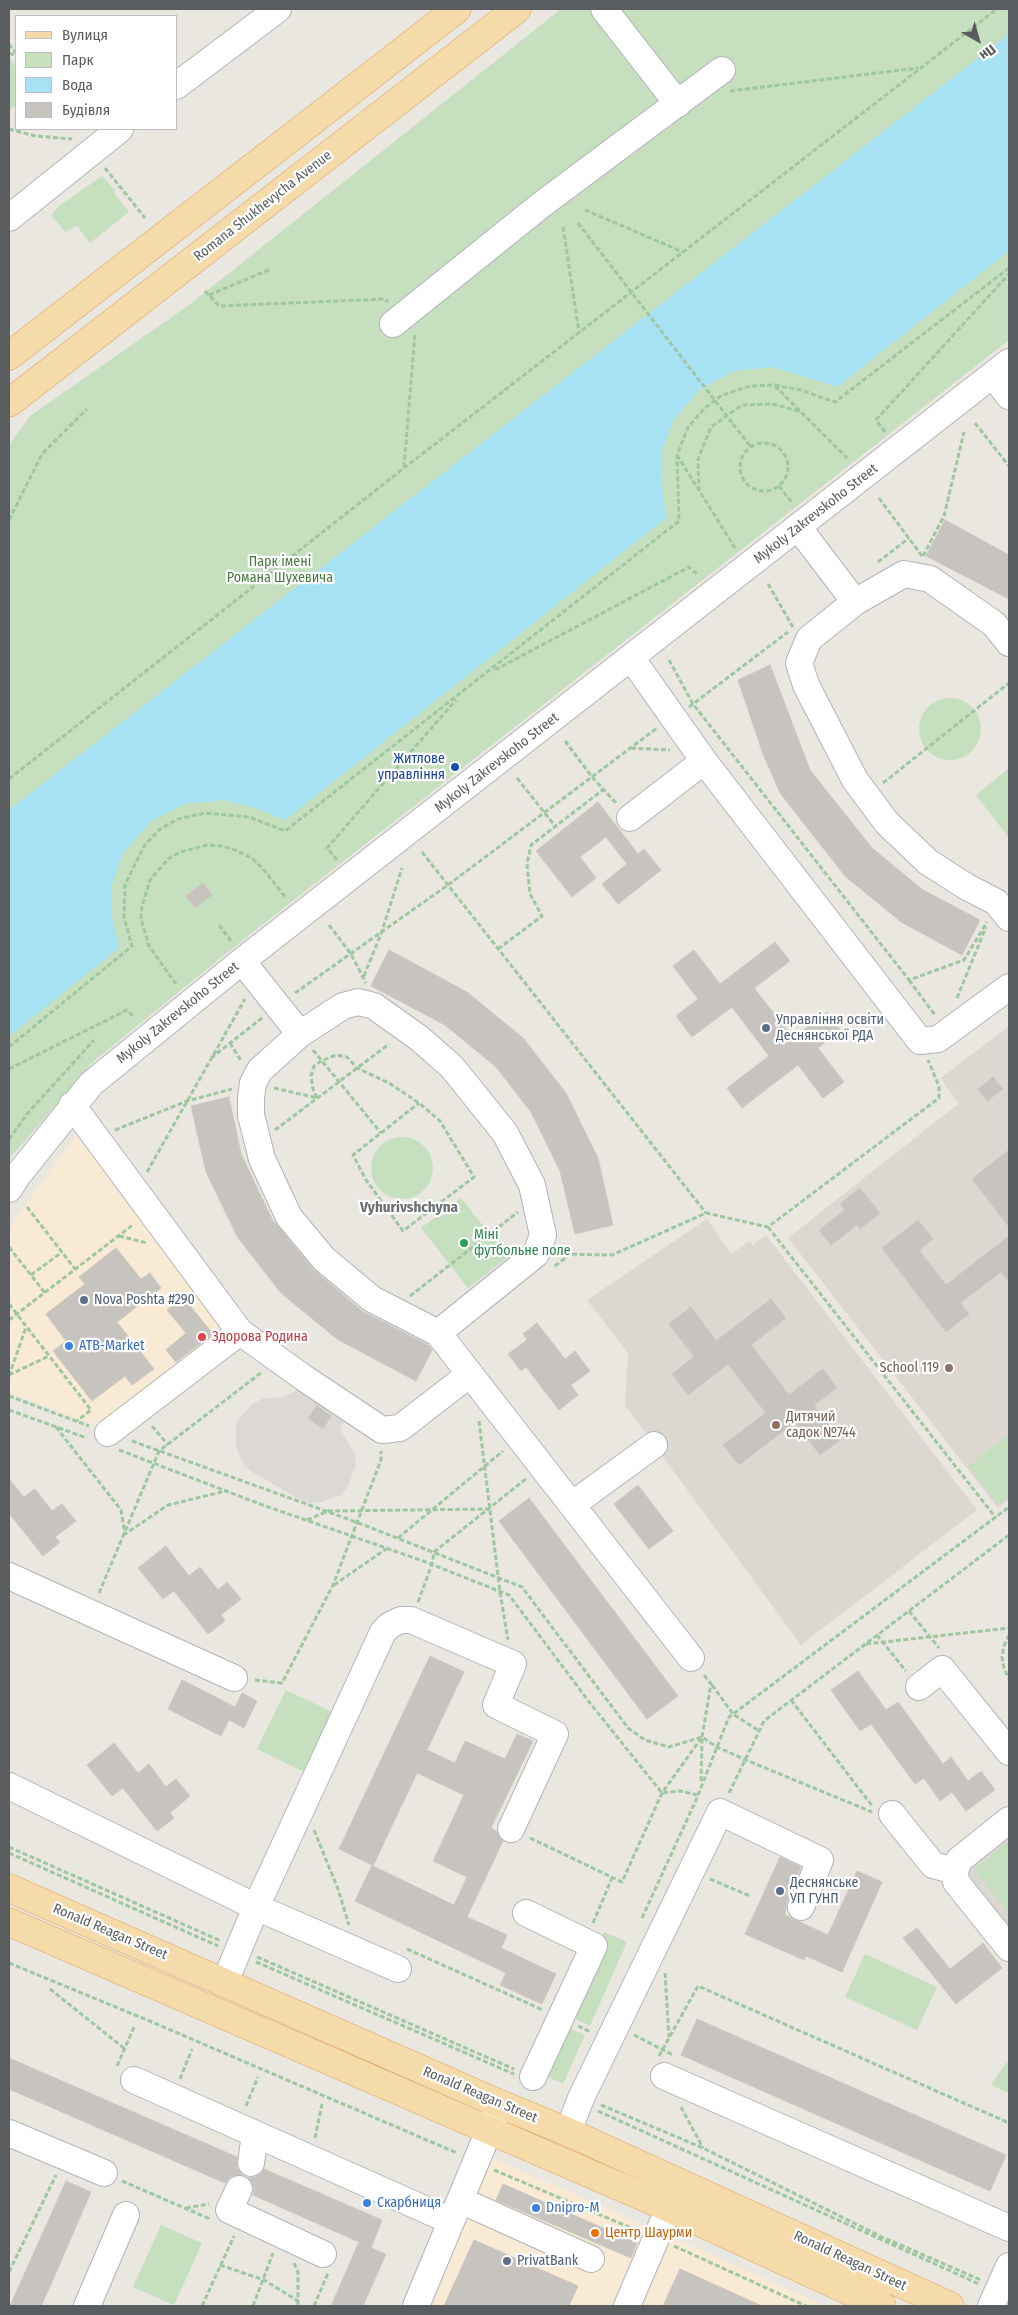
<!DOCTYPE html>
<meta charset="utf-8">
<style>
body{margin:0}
#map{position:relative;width:1018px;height:2315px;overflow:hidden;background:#eae6e0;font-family:"Fira Sans Condensed",sans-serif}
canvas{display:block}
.frame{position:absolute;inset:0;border:10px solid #595d5f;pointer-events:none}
.legend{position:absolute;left:15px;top:15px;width:162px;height:115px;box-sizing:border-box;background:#fff;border:1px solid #bdbebf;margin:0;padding:6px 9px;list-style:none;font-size:15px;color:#595d5f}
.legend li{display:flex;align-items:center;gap:10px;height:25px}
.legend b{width:25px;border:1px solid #bdbebf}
.north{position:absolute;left:953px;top:15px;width:50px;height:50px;-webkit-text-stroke:4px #fff;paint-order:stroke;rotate:142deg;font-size:14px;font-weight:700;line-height:20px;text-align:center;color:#595d5f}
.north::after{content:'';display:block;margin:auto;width:18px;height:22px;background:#595d5f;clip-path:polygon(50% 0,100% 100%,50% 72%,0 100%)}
</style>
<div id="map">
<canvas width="1018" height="2315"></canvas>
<div class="frame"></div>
<ul class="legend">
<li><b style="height:6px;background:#f5daaa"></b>Вулиця</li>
<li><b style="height:14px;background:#c5dfbf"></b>Парк</li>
<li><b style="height:14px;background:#a6e2f4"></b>Вода</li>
<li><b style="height:14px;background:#c7c3bf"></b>Будівля</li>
</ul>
<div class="north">Пн</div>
</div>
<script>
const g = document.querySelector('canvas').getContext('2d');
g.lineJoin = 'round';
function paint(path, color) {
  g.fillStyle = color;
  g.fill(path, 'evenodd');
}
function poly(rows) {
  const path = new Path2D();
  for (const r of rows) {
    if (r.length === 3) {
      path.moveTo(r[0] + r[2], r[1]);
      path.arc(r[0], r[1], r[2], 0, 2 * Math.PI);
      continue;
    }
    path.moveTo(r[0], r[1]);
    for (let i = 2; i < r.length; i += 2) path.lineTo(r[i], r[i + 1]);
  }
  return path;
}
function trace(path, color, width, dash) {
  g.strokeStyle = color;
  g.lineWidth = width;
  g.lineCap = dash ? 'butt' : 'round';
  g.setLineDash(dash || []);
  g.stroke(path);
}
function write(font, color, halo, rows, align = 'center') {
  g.font = font + ' "Fira Sans Condensed",sans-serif';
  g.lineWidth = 4.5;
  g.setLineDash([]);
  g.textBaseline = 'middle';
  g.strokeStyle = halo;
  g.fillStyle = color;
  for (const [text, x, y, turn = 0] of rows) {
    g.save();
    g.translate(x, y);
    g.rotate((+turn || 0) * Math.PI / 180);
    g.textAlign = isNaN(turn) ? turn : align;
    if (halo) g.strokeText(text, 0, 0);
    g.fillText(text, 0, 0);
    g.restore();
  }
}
paint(poly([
 [83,1125,237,1332,108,1430,9,1392,9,1228],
 [484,2154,826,2306,421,2306]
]), '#f9ead6');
paint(poly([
 [307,1389,346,1419,340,1429,354,1452,356,1464,348,1487,341,1495,321,1502,311,1503,299,1499,251,1471,243,1464,236,1446,236,1423,251,1405,262,1399,284,1397,297,1390]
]), '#dcd8d5');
paint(poly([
 [1009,1026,1009,1499,998,1508,788,1238,958,1104,941,1078],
 [707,1219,731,1254,749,1241,753,1245,766,1235,977,1510,801,1645,625,1405,628,1353,587,1300],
 [1009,1837,1009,1934,963,1873]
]), '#ddd7d1');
paint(poly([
 [561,9,1009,9,1009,340,244,939,95,1060,9,1159,9,445,30,416,189,305],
 [9,57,16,67,16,105,9,111],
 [102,176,115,190,114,193,129,212,90,243,77,226,65,232,51,215,59,206],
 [950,729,31],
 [1009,768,1009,838,976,795],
 [402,1168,31],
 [461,1198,508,1257,468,1288,421,1228],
 [1009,1434,1009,1497,998,1505,968,1466],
 [286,1690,332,1712,304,1772,257,1749],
 [1009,1841,1009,1913,974,1869],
 [604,1932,627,1942,590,2026,567,2015],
 [865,1954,937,1987,917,2030,845,1997],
 [562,2025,585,2035,563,2084,540,2073],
 [1009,2062,1009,2093,991,2085,1006,2063],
 [161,2225,202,2243,174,2305,133,2287]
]), '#c5dfbf');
paint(poly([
 [1009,34,1009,251,837,387,773,367,734,371,700,389,673,421,662,451,661,480,666,518,285,820,255,808,223,800,184,804,150,822,123,853,112,884,111,913,119,948,9,1036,9,810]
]), '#a6e2f4');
const building = poly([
 [945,520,1009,555,1009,599,926,556,945,520],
 [770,665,810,770,872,848,923,890,980,920,962,955,901,922,845,876,780,793,763,754,738,680,770,665],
 [598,802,638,854,644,849,661,870,618,904,602,884,627,864,606,837,580,857,596,878,572,897,536,851,598,802],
 [203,883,212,895,195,908,186,896,203,883],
 [775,942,790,961,754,988,793,1038,827,1012,840,1030,818,1048,844,1082,823,1098,798,1065,742,1108,727,1088,769,1056,732,1007,692,1037,676,1016,698,999,673,966,694,950,720,984,775,942],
 [389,950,467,992,523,1038,566,1093,598,1158,613,1225,575,1234,560,1171,531,1112,496,1067,445,1025,371,986,389,950],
 [993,1077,1003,1089,987,1101,978,1089,993,1077],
 [229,1097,241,1154,272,1219,313,1269,362,1311,428,1345,432,1350,416,1381,337,1339,281,1293,238,1238,206,1172,191,1106,229,1097],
 [1009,1150,1009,1227,972,1179,1009,1150],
 [860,1188,880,1213,860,1229,857,1225,831,1245,819,1230,845,1210,840,1204,860,1188],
 [918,1220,933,1239,919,1250,946,1285,1009,1236,1009,1282,1001,1272,960,1303,969,1314,946,1332,882,1248,918,1220],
 [116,1248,141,1279,150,1273,161,1288,117,1322,154,1369,132,1385,125,1376,92,1401,53,1351,66,1341,46,1314,85,1284,79,1277,116,1248],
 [183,1297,213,1334,176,1362,166,1350,186,1333,167,1310,183,1297],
 [771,1299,786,1318,751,1345,789,1395,823,1369,837,1388,814,1405,840,1440,820,1455,795,1422,739,1465,723,1445,766,1413,728,1364,688,1395,672,1374,694,1357,669,1324,691,1307,716,1341,771,1299],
 [537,1323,565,1359,575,1351,590,1371,571,1385,578,1395,559,1410,526,1367,521,1371,508,1354,527,1340,523,1334,537,1323],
 [317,1406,331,1416,323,1429,308,1418,317,1406],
 [9,1479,24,1497,35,1489,52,1511,62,1504,76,1521,55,1537,60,1542,43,1556,9,1513,9,1479],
 [638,1485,673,1531,649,1549,614,1504,638,1485],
 [529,1498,678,1696,647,1719,499,1521,529,1498],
 [166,1546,189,1576,200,1567,218,1590,227,1582,241,1599,221,1615,225,1621,208,1634,174,1591,163,1599,138,1568,166,1546],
 [430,1656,464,1672,427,1750,455,1763,465,1741,505,1759,517,1734,533,1741,491,1828,496,1831,503,1841,467,1917,507,1935,501,1948,556,1974,542,2004,500,1985,506,1973,355,1901,372,1865,339,1849,430,1656],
 [417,1773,464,1795,433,1861,467,1877,454,1905,373,1866,417,1773],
 [858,1671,886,1710,898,1702,943,1764,951,1757,968,1781,981,1771,995,1790,966,1811,952,1792,940,1801,924,1778,915,1784,871,1724,860,1731,831,1690,858,1671],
 [182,1680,235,1707,242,1693,257,1701,244,1728,229,1720,221,1736,168,1709,182,1680],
 [114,1743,138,1773,149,1764,166,1787,176,1779,190,1796,170,1813,174,1818,157,1831,123,1788,112,1796,87,1765,114,1743],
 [780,1857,801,1867,787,1901,785,1915,828,1935,857,1871,882,1882,842,1972,806,1956,804,1960,745,1934,780,1857],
 [917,1928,950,1969,983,1943,1002,1968,956,2004,903,1938,917,1928],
 [697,2019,1006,2155,990,2191,681,2055,697,2019],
 [9,2058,237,2157,237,2168,242,2175,231,2176,225,2183,9,2089,9,2058],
 [264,2169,382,2220,371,2248,386,2254,363,2306,331,2306,359,2242,253,2195,254,2187,248,2178,257,2177,264,2169],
 [66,2181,91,2192,49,2289,41,2306,10,2306,66,2181],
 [503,2184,637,2243,631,2258,496,2200,503,2184],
 [474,2240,578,2286,569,2306,444,2306,474,2240],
 [680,2269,762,2306,663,2306,680,2269]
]);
paint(building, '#c7c3bf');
trace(building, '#cec7bf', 1);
const minor = poly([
 [604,9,678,104],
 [176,86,278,9],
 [9,218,120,129],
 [393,324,541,205,722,70],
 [993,375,1009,396],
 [798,527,855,602],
 [1009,643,994,624,930,579,904,574,855,602,809,639,799,663,806,685,855,780,887,823,928,862,967,887,996,902,1009,918],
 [632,659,704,761,920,1041,938,1039,1009,987],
 [630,818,704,761],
 [242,961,300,1034,343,1006,358,1002,374,1006,419,1038,452,1067,505,1133,532,1185,543,1235,536,1254,438,1333,691,1658],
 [300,1034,260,1070,253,1083,251,1098,251,1115,262,1159,289,1217,324,1259,372,1299,438,1333],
 [72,1105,240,1332,304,1378,382,1430,400,1428,470,1374],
 [9,1189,18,1175,91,1084,242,961,1009,362],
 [108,1433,240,1332],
 [573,1504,654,1445],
 [9,1576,234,1678],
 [919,1687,942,1669,1009,1752],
 [9,1786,256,1907,398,1969],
 [892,1814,933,1865,955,1871],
 [1009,1820,959,1860,955,1871,956,1882,1009,1948],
 [526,1913,594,1946,533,2077],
 [225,1982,256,1907,383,1632,390,1625,401,1620,411,1620,513,1664,496,1705,555,1734,511,1829],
 [664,2076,1009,2228],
 [134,2080,451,2221],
 [568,2132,581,2098,720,1812,820,1860,801,1907],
 [9,2133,104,2173],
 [251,2163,255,2134],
 [239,2189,229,2210,323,2254],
 [460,2200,591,2259],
 [87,2306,126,2215],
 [416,2306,500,2104],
 [627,2306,669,2208],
 [991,2306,1009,2266]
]);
const major = poly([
 [9,356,457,9],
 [9,403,517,9],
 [9,1888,500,2104,568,2132,950,2306],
 [9,1922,669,2208,882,2306]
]);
trace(minor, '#b1b4b7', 28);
trace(major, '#e0a563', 29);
trace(poly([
 [9,44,16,53],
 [9,53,16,56],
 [730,91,918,68],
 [9,129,35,136,72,139],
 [105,168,145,218],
 [585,210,683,252],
 [563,227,579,332],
 [205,291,219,306,385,299,388,302],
 [209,295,271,269],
 [775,386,849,460],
 [975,423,1009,466],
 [733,424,751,447],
 [885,432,876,420,1009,274],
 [764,467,24],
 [677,455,735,548],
 [404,467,415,334],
 [779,486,793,504],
 [699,491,698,459,711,427,742,405,773,404,801,412],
 [879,498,922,556],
 [9,520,42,454,87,409],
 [923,556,944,516,964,432],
 [878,562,909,538],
 [768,584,793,627],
 [669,660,693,704,909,980,964,960,987,922],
 [495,670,689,567,698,575],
 [689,707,788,632],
 [565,741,592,777,617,804],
 [631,748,670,750],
 [517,778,555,826],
 [9,779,404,468,997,9],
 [883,783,1009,683],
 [422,852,706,1213],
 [337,860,327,848,456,700],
 [219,925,231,941],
 [329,925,351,954,366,983],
 [498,949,542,916,530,894,527,864,531,845,604,789],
 [364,976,382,931,402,868],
 [909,980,935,1015],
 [176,984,149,946,141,919,142,906,150,880,168,859,180,852,207,845,222,846,238,851,253,859,264,870,286,898],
 [295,993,448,885,657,728],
 [957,998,986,927],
 [230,1043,241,1061],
 [9,1047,132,946,124,917,125,885,144,846,160,829,178,819,205,813,249,817,285,831,679,521,677,455,688,427,705,408,722,395,750,386,774,385,801,390,835,402,1009,268],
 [313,1050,381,1133],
 [211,1058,262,1018],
 [9,1069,127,1010,134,1017],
 [274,1088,317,1098],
 [317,1098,313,1089,311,1076,314,1066,321,1061,336,1055,347,1057,357,1068,389,1083,419,1103,440,1121,474,1177,403,1231,366,1180,353,1155,419,1103],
 [115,1130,187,1101,232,1089],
 [275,1130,389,1044],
 [9,1139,28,1113,94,1040],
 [147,1172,245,999],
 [27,1207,75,1269],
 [768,1227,996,1518],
 [119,1236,147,1243],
 [9,1247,45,1293],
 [557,1254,612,1255,706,1213,768,1227,939,1098,939,1086,928,1060],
 [555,1266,569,1255],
 [31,1275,62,1252],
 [410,1296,518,1212],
 [9,1304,91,1410,77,1421],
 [9,1320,134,1224],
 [9,1375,49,1356],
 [9,1376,26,1327],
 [9,1396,89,1426],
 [9,1410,87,1438],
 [479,1421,500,1592,508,1640],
 [152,1426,168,1445],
 [56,1427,121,1510,125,1534,168,1505,226,1491],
 [132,1441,356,1522,522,1587,628,1728,645,1740,669,1747,702,1737,717,1747,746,1760,872,1812],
 [119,1450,260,1504,423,1561,509,1595,590,1703,662,1793,680,1791,697,1795],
 [307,1520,328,1511,489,1509],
 [398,1538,503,1451],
 [334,1585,386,1549],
 [99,1593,159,1451,262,1372],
 [418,1602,432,1564,434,1552,527,1478],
 [909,1611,939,1648],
 [877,1635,906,1671],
 [1009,1635,1004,1646,1002,1657,1004,1668,1009,1679],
 [866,1644,1009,1628],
 [255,1680,282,1683,333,1585,381,1460,381,1451],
 [712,1685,733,1714,759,1731],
 [791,1700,873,1807],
 [702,1737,711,1684,704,1675],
 [729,1793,764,1721,1009,1535],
 [314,1830,338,1889,349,1925],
 [530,1838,622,1882,662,1793,702,1737,701,1782],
 [9,1847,221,1941],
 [9,1853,218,1946],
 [710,1879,750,1896],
 [642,1918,696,1800,729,1717,1009,1507],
 [593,1923,612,1878],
 [407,1949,543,2010],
 [257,1957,514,2069],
 [256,1962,514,2074],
 [9,1963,152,2022,457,2153],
 [665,1973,669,2037],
 [50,1989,125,2049],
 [578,2026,591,2032],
 [634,2035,673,2055],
 [659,2056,698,1986,1009,2123],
 [117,2066,135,2025],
 [180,2079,192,2049],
 [601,2105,703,2148,882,2237,981,2280],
 [246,2106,258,2077],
 [681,2107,703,2148],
 [598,2111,979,2284],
 [315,2138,322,2104],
 [494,2170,636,2230],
 [122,2181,210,2219],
 [186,2208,209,2204],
 [674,2246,806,2306],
 [294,2263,298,2272,298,2306],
 [220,2265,264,2280,298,2301],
 [9,2272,56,2175],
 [202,2306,234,2236],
 [253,2306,273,2253],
 [314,2306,328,2273]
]), '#9ec7a0', 3, [5, 2.5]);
trace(minor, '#fff', 26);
trace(major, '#f5daaa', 28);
trace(poly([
 [578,223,733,424]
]), '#9ec7a0', 3, [5, 2.5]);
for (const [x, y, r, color] of [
 [455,767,5,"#1a4fb4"],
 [766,1028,5,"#5c6f8a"],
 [464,1243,5,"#2e9e5b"],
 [84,1300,5,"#5c6f8a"],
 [202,1337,5,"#e0444e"],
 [69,1346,5,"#3f7fe0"],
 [949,1368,5,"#8d6e63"],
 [776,1425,5,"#8d6e63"],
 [780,1891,5,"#5c6f8a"],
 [367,2203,5,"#3f7fe0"],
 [536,2208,5,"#3f7fe0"],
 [595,2233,5,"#e8710a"],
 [507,2261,5,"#5c6f8a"]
]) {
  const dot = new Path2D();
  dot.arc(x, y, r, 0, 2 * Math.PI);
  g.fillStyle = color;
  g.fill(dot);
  trace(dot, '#fff', 2);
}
write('14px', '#595d5f', '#fff', [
 ["Romana Shukhevycha Avenue",263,206,-38],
 ["Mykoly Zakrevskoho Street",816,514,-38],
 ["Mykoly Zakrevskoho Street",497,763,-38],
 ["Mykoly Zakrevskoho Street",178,1013,-39],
 ["Ronald Reagan Street",110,1932,23],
 ["Ronald Reagan Street",480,2095,23],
 ["Ronald Reagan Street",850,2261,25]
]);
write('14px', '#467b3c', '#fff', [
 ["Парк імені",280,562],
 ["Романа Шухевича",280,578]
]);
write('14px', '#164399', '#fff', [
 ["Житлове",445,759],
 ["управління",445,775]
], 'right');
write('14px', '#4e5e75', '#fff', [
 ["Управління освіти",776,1020],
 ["Деснянської РДА",776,1036],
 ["Nova Poshta #290",94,1300],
 ["Деснянське",790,1883],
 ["УП ГУНП",790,1899],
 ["PrivatBank",517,2261]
], 'left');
write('14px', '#27864d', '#fff', [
 ["Міні",474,1235],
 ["футбольне поле",474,1251]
], 'left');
write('14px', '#be3a42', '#fff', [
 ["Здорова Родина",212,1337]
], 'left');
write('14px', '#366cbe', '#fff', [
 ["ATB-Market",79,1346],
 ["Скарбниця",377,2203],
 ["Dnipro-M",546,2208]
], 'left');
write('14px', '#785e54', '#fff', [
 ["School 119",939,1368],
 ["Дитячий",786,1417,"left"],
 ["садок №744",786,1433,"left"]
], 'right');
write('14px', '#c56008', '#fff', [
 ["Центр Шаурми",605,2233]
], 'left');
write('bold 15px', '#6a6f71', '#fff', [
 ["Vyhurivshchyna",409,1208]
]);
</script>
